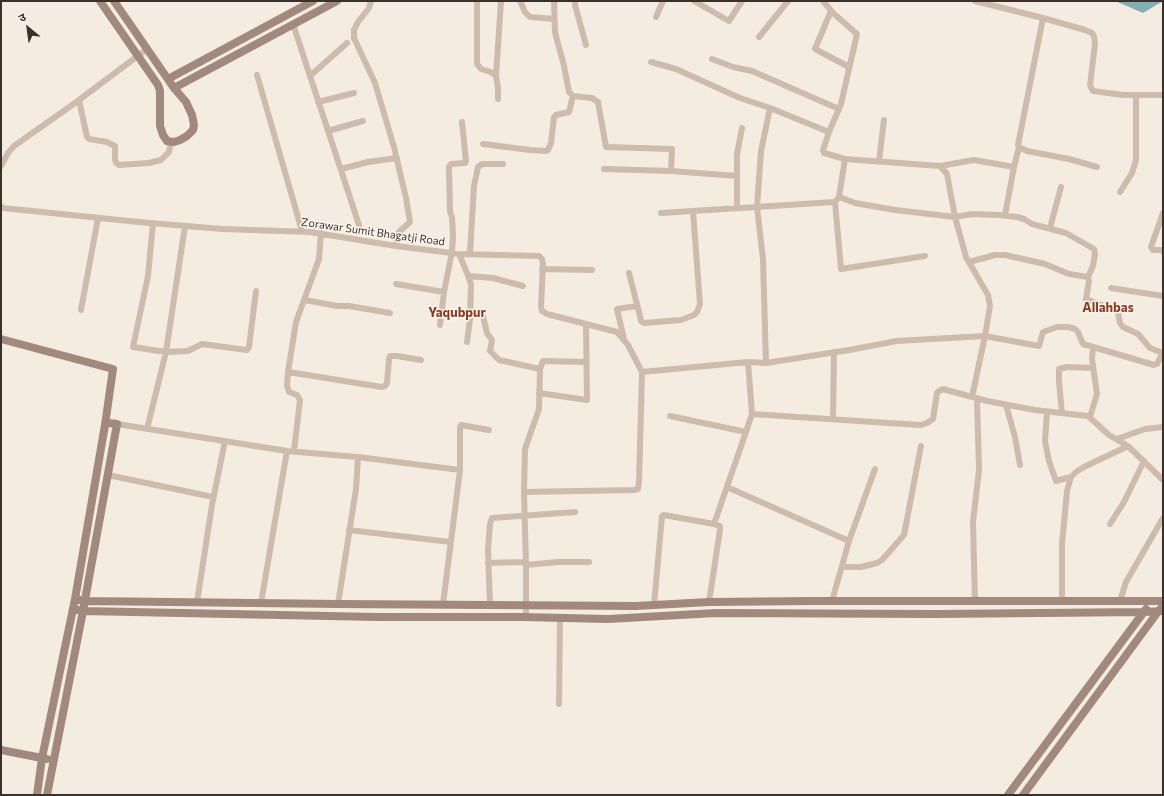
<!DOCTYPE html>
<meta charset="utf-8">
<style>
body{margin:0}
#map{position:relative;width:1164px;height:796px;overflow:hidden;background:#f4ebe1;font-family:Commissioner,"Noto Sans Devanagari",sans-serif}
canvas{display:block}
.frame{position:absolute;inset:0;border:2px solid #3b302b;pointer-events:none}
.north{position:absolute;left:8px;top:8px;width:40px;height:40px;-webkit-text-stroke:3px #fbf5ee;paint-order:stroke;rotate:331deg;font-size:11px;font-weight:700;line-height:16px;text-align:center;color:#3b302b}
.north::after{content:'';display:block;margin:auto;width:14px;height:18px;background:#3b302b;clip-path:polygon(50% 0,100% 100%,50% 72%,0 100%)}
</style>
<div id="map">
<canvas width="1164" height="796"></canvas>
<div class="frame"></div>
<div class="north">उ</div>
</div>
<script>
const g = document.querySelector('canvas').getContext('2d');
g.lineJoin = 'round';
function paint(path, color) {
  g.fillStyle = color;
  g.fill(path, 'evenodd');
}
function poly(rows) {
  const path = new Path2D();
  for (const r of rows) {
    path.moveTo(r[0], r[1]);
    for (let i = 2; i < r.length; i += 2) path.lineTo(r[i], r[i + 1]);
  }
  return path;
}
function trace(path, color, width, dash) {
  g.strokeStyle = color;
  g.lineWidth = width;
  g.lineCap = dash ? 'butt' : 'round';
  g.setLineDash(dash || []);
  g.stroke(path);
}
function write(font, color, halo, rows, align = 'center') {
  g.font = font + ' Commissioner,sans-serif';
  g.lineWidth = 3;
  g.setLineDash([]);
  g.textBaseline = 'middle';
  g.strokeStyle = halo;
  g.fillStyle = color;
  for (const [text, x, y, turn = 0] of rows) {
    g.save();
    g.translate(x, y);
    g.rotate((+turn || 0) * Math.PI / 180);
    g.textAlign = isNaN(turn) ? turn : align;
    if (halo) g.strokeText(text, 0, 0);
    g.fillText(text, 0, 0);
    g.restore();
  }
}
paint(poly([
 [1115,1,1163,1,1143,13]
]), '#7fb0b2');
trace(poly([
 [371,1,369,8,358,22,354,30,354,38,375,83,394,147,406,198,410,222,399,232,396,246],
 [477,1,477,64,481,69,491,72,496,76,498,88,498,99],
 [520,1,525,12,530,17,554,19],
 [554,1,555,32,564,66,569,92,573,96,592,98,598,102,606,147,672,149,671,171],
 [575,1,575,5,586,45],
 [694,1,729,21,742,1],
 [823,1,833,13,857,34,841,104,829,132,823,150,824,153,845,159,940,166,974,160,1014,167],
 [975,1,1043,18,1085,30,1092,33,1094,36,1095,44,1090,85,1093,91,1123,95,1163,95],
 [831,11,815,49,849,67],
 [656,17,663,1],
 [1043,18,1018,145,1019,147,1027,151,1069,159,1097,167],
 [293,24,359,225],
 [759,37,788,1],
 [712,59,733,67,752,71,839,109],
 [651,62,676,69,740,98,770,108,829,132],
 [257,75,302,231],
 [310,76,347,43],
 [496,76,501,1],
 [79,100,87,137,89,139,107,142,115,146,115,159,116,163,119,165,149,163,161,160,169,152,171,142],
 [318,102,354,93],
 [328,131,363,121],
 [483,144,530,150,546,151,548,150,551,143,554,117,556,115,569,112,573,96],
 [879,161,884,120],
 [1,166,8,153,14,146,75,103,147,49],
 [940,166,947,174,955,217,972,214,999,215,1017,217,1024,219,1032,224,1066,233,1094,249,1095,254,1093,266,1088,277],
 [341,169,368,162,397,158],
 [604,169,671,171,737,176],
 [1120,192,1132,173,1136,160,1136,95],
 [839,197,845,159],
 [835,202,841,269,925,256],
 [1,206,3,208,139,222,222,229,310,232,396,246,459,254,539,256,542,259,543,264,541,307,542,311,547,314,617,332,628,345,642,372,639,482,638,489,635,490,524,492],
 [737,208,737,154,742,128],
 [661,213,835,202,839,197,855,203,895,210,955,217,966,257,988,295,990,306,985,336,972,397],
 [1163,213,1151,247,1153,250,1162,250,1163,252],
 [1005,215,1014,167,1019,147],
 [153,223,148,276,133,347,166,352,188,351,202,344,247,350,249,347,256,291],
 [1050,228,1061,187],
 [470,253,474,186,478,167,482,164,503,164],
 [459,254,467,273,471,284,470,319,467,342],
 [969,262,995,255,1005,255,1045,264,1069,274,1088,277,1089,281,1086,299,1117,311,1118,312,1120,323,1123,327,1138,334,1150,348,1163,353],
 [542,269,592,270],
 [629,273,640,316,641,321,644,323,681,320,694,315,697,312,700,304,693,211],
 [469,276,493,278,523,286],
 [396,284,444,292],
 [1111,288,1163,296],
 [305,300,337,306,349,306,390,313],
 [81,310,98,218],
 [471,310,483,316,487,333,492,340,490,351,499,360,540,369,539,409,525,449,524,492,526,565,526,617],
 [440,325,444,292,452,252,453,236,452,217,450,212,449,167,451,164,465,163,466,161,462,122],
 [624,339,617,309,637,306],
 [748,362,752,414],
 [766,363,763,259,757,207,761,151,770,108],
 [540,369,543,361,586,362],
 [288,372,382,387,385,386,387,383,389,359,390,356,397,356,421,360],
 [642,372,748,362,766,363,849,350,897,341,985,336,1039,346,1043,332,1057,327,1068,327,1075,329,1078,332,1083,344,1154,365,1157,364,1163,352],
 [539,393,587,400,586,324],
 [1006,405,1015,437,1020,465],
 [1047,412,1045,441,1049,461,1056,481,1071,477,1076,472,1084,467,1128,446],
 [1062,413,1059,382,1059,369,1067,367,1093,368],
 [670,416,746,432,714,524,720,526,720,530,709,602],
 [1090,417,1097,394,1092,359,1093,347],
 [833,419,834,352],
 [117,424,287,451,358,457,460,470],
 [147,429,166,352,185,226],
 [746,432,752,414,889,423,921,425,927,423,933,419,937,393,939,391,943,389,987,401,1035,410,1088,416,1109,435,1128,446,1163,480],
 [1117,439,1145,429,1163,427],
 [294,451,300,400,297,395,289,392,287,386,288,372,296,322,319,259,321,233],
 [108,475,213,497],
 [727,487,849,541],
 [1110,524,1124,502,1144,461],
 [349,530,450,542],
 [488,563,526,562],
 [526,565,558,562,589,562],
 [842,567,861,567,877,563,882,560,904,535,921,446],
 [832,601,849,541,875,469],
 [1062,601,1062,544,1067,491,1071,477],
 [1120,601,1126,582,1163,518],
 [197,602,212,505,225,441],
 [975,602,973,522,979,470,977,398],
 [261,603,287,451],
 [338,604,356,489,358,457],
 [443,604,460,470,460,427,461,425,489,430],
 [490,605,488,550,490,524,492,518,575,512],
 [654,605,662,516,664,515,714,524],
 [559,704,560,618]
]), '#cdbbac', 6);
trace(poly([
 [100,1,158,85,160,91,160,126,163,135,167,141,174,142,180,140,187,136,193,130,194,125,192,115,186,102,174,88,114,1],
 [168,79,313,1],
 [174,88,337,1],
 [1,339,113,369,105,425],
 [75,599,85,601,338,604,636,606,709,602,810,601,1163,601],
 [73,609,83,611,377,617,523,617,608,619,716,613,936,614,1144,612,1163,611],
 [1,750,47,759],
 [37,795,42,758,75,599,105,425,109,423,117,424,83,611,47,795],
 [1008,795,1146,609],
 [1023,795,1160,609]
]), '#a18a7d', 8);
write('11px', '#3b302b', '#fbf5ee', [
 ["Zorawar Sumit Bhagatji Road",373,232,8]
]);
write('bold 13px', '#8c3b22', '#fbf5ee', [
 ["Allahbas",1108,308],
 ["Yaqubpur",457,313]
]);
</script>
